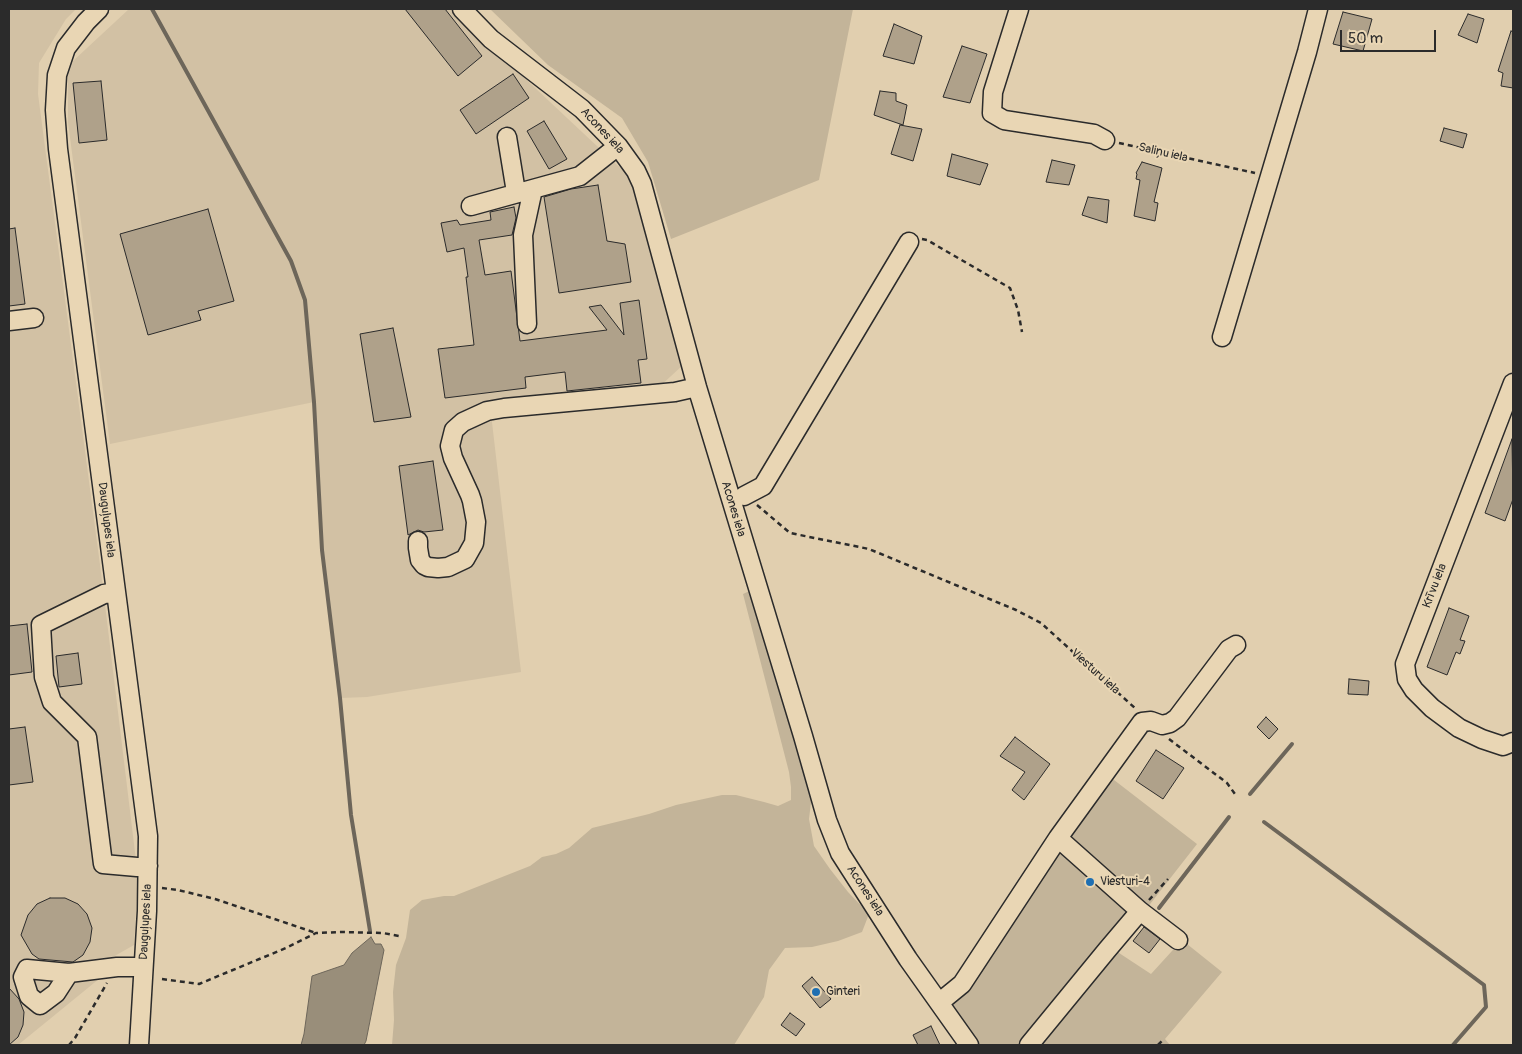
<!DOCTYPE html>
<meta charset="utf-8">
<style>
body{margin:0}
#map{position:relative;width:1522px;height:1054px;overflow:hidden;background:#e1cfaf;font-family:Pangolin,sans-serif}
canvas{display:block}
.frame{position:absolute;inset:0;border:10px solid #2b2b2b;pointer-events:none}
.scale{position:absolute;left:1340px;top:30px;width:96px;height:22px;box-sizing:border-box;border:2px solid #2b2b2b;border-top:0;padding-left:6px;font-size:15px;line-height:18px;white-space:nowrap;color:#2b2b2b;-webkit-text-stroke:4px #e9d6b4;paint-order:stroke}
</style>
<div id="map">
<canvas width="1522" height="1054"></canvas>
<div class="frame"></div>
<div class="scale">50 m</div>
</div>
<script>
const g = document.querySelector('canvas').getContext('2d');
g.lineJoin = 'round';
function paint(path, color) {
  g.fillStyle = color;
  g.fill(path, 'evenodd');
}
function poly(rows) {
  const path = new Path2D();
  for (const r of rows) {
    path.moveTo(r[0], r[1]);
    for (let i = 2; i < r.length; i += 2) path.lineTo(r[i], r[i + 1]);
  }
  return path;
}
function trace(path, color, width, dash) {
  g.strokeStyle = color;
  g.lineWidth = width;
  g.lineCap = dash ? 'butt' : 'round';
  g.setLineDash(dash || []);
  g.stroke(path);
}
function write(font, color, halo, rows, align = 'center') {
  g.font = font + ' Pangolin,sans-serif';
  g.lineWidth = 4;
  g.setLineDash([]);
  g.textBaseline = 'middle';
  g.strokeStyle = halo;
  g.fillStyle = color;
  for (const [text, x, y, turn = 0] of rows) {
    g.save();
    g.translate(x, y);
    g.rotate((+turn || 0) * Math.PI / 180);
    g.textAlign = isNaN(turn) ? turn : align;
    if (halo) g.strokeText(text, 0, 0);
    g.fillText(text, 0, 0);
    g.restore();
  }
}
paint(poly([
 [9,9,76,9,66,19,39,63,38,94,102,580,138,877,134,945,104,962,105,974,18,1045,9,1045],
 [129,9,451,9,631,178,683,365,658,388,490,405,521,672,367,697,340,698,322,550,314,402,110,444,68,122,68,76,73,61]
]), '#d2c1a4');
paint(poly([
 [490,9,853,9,819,180,671,239,648,162,622,118,548,65],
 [758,587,813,786,809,819,814,846,830,869,848,892,869,914,862,932,838,941,812,947,785,948,769,970,764,997,734,1045,392,1045,394,1020,393,992,396,965,406,938,410,910,422,900,444,896,454,896,530,866,542,857,556,854,569,848,592,828,649,814,676,805,722,795,736,795,764,802,778,806,791,800,791,787,789,772,743,594],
 [1105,773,1197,844,1115,949,1116,951,1151,974,1182,940,1222,972,1165,1039,1170,1045,970,1045,940,1002]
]), '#c3b499');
const water = poly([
 [371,937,375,944,381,944,384,950,366,1041,364,1045,301,1045,304,1034,312,976,344,965,352,953,371,937]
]);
paint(water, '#998e7a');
trace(water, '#6d665a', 1);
trace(poly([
 [152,9,291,261,305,300,314,402,322,550,340,698,351,815,370,931],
 [1250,794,1292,744],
 [1264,822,1484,985,1486,1007,1453,1045],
 [1159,908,1229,817]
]), '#6d665a', 4);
const building = poly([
 [405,9,445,9,482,56,458,76,405,9],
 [1343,12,1372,19,1363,51,1333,44,1343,12],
 [1468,14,1484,19,1477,43,1458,35,1468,14],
 [894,24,922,36,914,64,883,56,894,24],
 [1511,31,1513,32,1513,88,1501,86,1503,73,1498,71,1511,31],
 [962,46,987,54,970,103,943,97,962,46],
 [513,74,529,98,476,134,460,110,513,74],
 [101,81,107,140,79,143,73,83,101,81],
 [880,91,896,93,896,101,907,105,903,125,874,115,880,91],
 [544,121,567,159,549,169,527,131,544,121],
 [900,125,922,129,913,161,891,154,900,125],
 [1444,128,1467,134,1463,148,1440,141,1444,128],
 [952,154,988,164,980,185,947,176,952,154],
 [1052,160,1075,165,1069,185,1046,182,1052,160],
 [1142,162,1162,168,1154,202,1158,203,1155,221,1134,216,1140,180,1136,179,1137,174,1136,173,1142,162],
 [598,185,607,241,625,244,631,282,559,293,544,197,571,189,598,185],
 [1088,197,1109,200,1107,223,1082,215,1088,197],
 [514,207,516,218,512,235,479,240,485,275,511,271,520,341,607,330,589,307,601,305,624,335,620,303,639,300,647,359,638,360,641,383,567,391,565,372,525,377,526,388,445,398,438,349,474,345,466,277,468,277,464,248,447,252,441,223,457,220,460,225,491,220,490,212,514,207],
 [208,209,234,301,198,311,201,320,148,335,120,234,208,209],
 [15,228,25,304,9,306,9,229,15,228],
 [393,328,411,417,374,422,360,334,393,328],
 [1512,439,1513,499,1505,521,1485,513,1512,439],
 [433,461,443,530,424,532,418,530,408,535,399,466,433,461],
 [1449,608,1469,616,1460,640,1465,641,1460,654,1456,652,1447,675,1427,667,1449,608],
 [27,624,32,672,9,675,9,626,27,624],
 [78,653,82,684,59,687,56,656,78,653],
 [1349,679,1369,681,1368,695,1348,694,1349,679],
 [1266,717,1278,729,1269,739,1257,727,1266,717],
 [25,727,33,782,9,785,9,729,25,727],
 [1015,737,1050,764,1024,800,1012,790,1025,772,1000,756,1015,737],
 [1156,750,1184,768,1163,799,1136,781,1156,750],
 [50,898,65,898,78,904,87,914,92,928,90,942,83,955,73,962,39,959,32,954,21,935,28,915,37,904,50,898],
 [1144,927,1160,939,1149,953,1133,941,1144,927],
 [812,977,831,999,820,1008,802,986,812,977],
 [9,988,19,999,24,1012,23,1025,18,1037,9,1045,9,988],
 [790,1013,805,1024,796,1036,781,1025,790,1013],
 [931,1026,940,1045,918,1045,913,1035,931,1026]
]);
paint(building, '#afa18a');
trace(building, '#2b2b2b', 1);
const minor = poly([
 [99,9,86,22,66,48,57,75,55,110,58,149,148,836,147,911,139,1045],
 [462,9,491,39,582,109,618,146,636,171,642,184,697,387,803,736,827,820,840,853,908,959,969,1045],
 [1019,9,993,92,992,113,1004,120,1094,134,1105,140],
 [507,137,515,186,514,194],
 [471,206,580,176,618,146],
 [9,321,34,318],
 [527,324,523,235,533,189],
 [1222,337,1307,52,1318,9],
 [1513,383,1405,664,1407,679,1414,690,1432,708,1459,728,1482,739,1503,746,1513,742],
 [744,496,763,486,909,242],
 [418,541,418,548,420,560,424,565,428,567,438,568,448,567,465,559,474,543,476,522,472,501,470,495,453,458,450,446,454,430,463,422,487,411,504,408,675,392,697,387],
 [116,592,104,594,41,625,44,677,52,702,87,737,103,864,137,867,148,866],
 [1058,838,1140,911,1178,940],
 [69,973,56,993,40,1005,29,996,23,977,27,969,69,973,117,967,143,967],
 [940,1002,962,984,1058,838,1142,722,1151,721,1162,725,1170,723,1177,718,1229,649,1236,645],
 [1029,1045,1107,950,1140,911]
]);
trace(minor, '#2b2b2b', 21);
trace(poly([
 [1119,143,1255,173],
 [922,239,927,240,1010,288,1018,310,1022,332],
 [757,505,790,533,869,549,1016,610,1041,623,1136,709],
 [1169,739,1227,783,1235,794],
 [162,888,178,890,215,899,316,933],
 [1149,900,1168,879],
 [162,979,199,984,286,948,316,933,340,932,383,933,399,936],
 [69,1045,75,1038,107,983],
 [1158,1045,1162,1041]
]), '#2b2b2b', 2.5, [5, 4]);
trace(minor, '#e9d6b4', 18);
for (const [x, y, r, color] of [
 [1090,882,5,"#1f6fb2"],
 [816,992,5,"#1f6fb2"]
]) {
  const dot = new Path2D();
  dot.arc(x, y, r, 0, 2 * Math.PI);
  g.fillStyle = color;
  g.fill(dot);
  trace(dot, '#e9d6b4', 2);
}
write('12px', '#2b2b2b', '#e9d6b4', [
 ["Acones iela",602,131,47],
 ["Saliņu iela",1163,153,13],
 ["Acones iela",733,509,73],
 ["Dauguļupes iela",106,520,83],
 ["Krīvu iela",1435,586,-69],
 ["Viesturu iela",1095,672,42],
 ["Acones iela",865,891,57],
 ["Dauguļupes iela",146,922,-87]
]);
write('12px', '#2b2b2b', '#e9d6b4', [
 ["Viesturi-4",1100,882],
 ["Ginteri",826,992]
], 'left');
</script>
